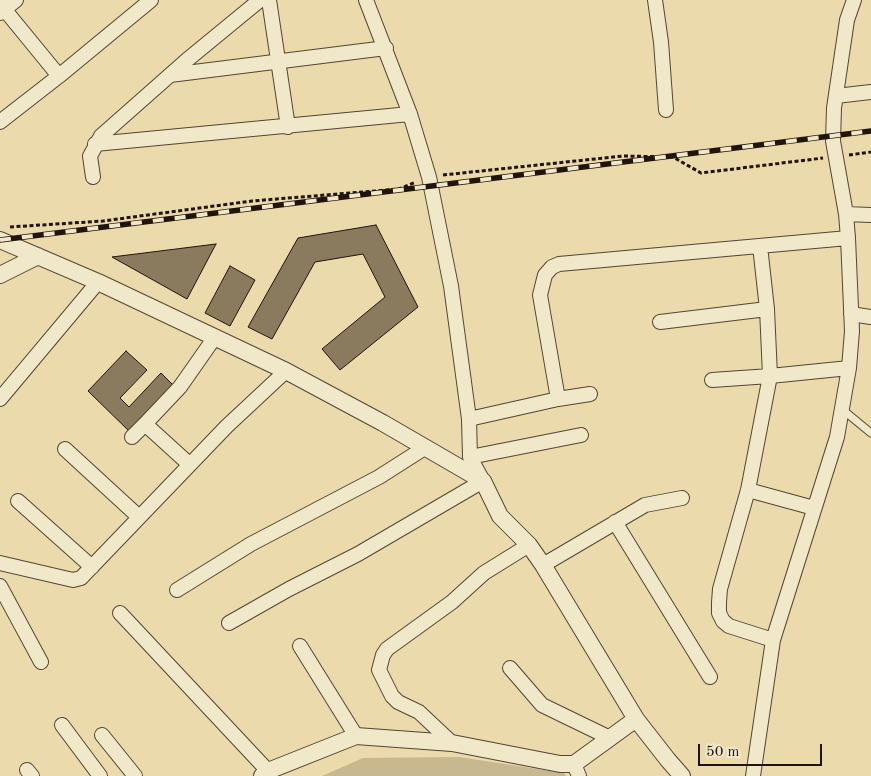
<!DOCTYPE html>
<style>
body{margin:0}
#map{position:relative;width:871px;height:776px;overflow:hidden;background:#eadaac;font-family:"Old Standard TT",serif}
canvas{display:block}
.scale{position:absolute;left:698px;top:744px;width:124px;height:22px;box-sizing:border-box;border:2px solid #21140a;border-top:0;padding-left:6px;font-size:15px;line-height:18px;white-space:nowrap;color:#21140a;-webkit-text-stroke:4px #f1e7c9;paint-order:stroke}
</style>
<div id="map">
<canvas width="871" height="776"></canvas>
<div class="scale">50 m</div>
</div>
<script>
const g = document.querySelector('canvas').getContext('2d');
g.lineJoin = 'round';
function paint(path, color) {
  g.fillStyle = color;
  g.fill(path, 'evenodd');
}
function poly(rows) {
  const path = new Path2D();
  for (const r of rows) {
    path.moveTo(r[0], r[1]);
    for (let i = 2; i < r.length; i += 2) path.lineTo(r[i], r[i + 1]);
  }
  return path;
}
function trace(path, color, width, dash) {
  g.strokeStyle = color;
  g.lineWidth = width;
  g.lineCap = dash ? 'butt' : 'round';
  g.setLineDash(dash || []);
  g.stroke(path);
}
paint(poly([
 [459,757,564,773,566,776,322,776,363,758]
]), '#c8b890');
const building = poly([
 [376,225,418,307,340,370,322,349,385,297,363,254,315,262,272,339,248,327,298,238,376,225],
 [216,244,187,299,112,257,216,244],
 [230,266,255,280,230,326,205,313,230,266],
 [126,351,147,370,120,398,129,407,161,373,176,388,132,434,88,391,126,351]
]);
paint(building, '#8a7b5e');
trace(building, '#21140a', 1);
const service = poly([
 [843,410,871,433]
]);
const minor = poly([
 [269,0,288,127],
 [655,0,661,42,666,110],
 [0,4,59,76],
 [0,13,16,0],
 [170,75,386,48],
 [836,96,871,92],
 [0,122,59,76,151,0],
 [95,144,410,114],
 [93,177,90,156,101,136,187,60,260,0],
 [846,214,871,215],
 [760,246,767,309,770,376,748,490,720,589,719,602,719,613,723,621,729,626,773,640],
 [851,314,871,317],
 [660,322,767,309],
 [712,380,770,376,849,368],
 [0,399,98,282],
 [558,399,540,295,545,275,552,267,559,264,848,238],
 [469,419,558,399,590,394],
 [145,424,180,387,215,337],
 [132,437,145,424,189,464],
 [65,449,139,517],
 [470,457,581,435],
 [748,490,814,508],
 [18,501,92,567],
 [615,522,710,677],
 [0,563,73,580,81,578,227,426,286,371],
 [543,565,645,505,682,498],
 [0,586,41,662],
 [177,590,251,544,379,477,426,447],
 [120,613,268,771],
 [229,623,289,589,358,554,483,481,470,457,469,419,451,286,429,177,410,114,366,0],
 [300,646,356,736],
 [510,668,542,705,610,738],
 [62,725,100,776],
 [102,735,135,776],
 [452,743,419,712,398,702,392,696,379,670,383,655,387,649,452,602,484,573,529,545],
 [574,764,579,776],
 [27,770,32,776],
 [753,776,773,640,837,437,849,368,852,331,848,238,846,214,833,141,834,108,847,20,854,0]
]);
const tertiary = poly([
 [0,240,98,282,286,371,383,423,483,481,500,516,529,545,543,565,636,719,668,760,682,776],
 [0,275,38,256],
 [262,776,268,771,356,736,452,743,560,764,574,764,636,719]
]);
trace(service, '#534632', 9);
trace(minor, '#534632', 16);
trace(tertiary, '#534632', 18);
trace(poly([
 [849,155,871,152],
 [443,175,623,156,673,157,701,173,823,158],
 [10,227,103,221,252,201,399,189,416,182]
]), '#21140a', 3, [4, 2.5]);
trace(service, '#f1e7c9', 7);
trace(minor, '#f1e7c9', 14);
trace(tertiary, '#f1e7c9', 16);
const rail = poly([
 [0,240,871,131]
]);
trace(rail, '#21140a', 5.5);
trace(rail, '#f1e7c9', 4, [11]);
</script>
